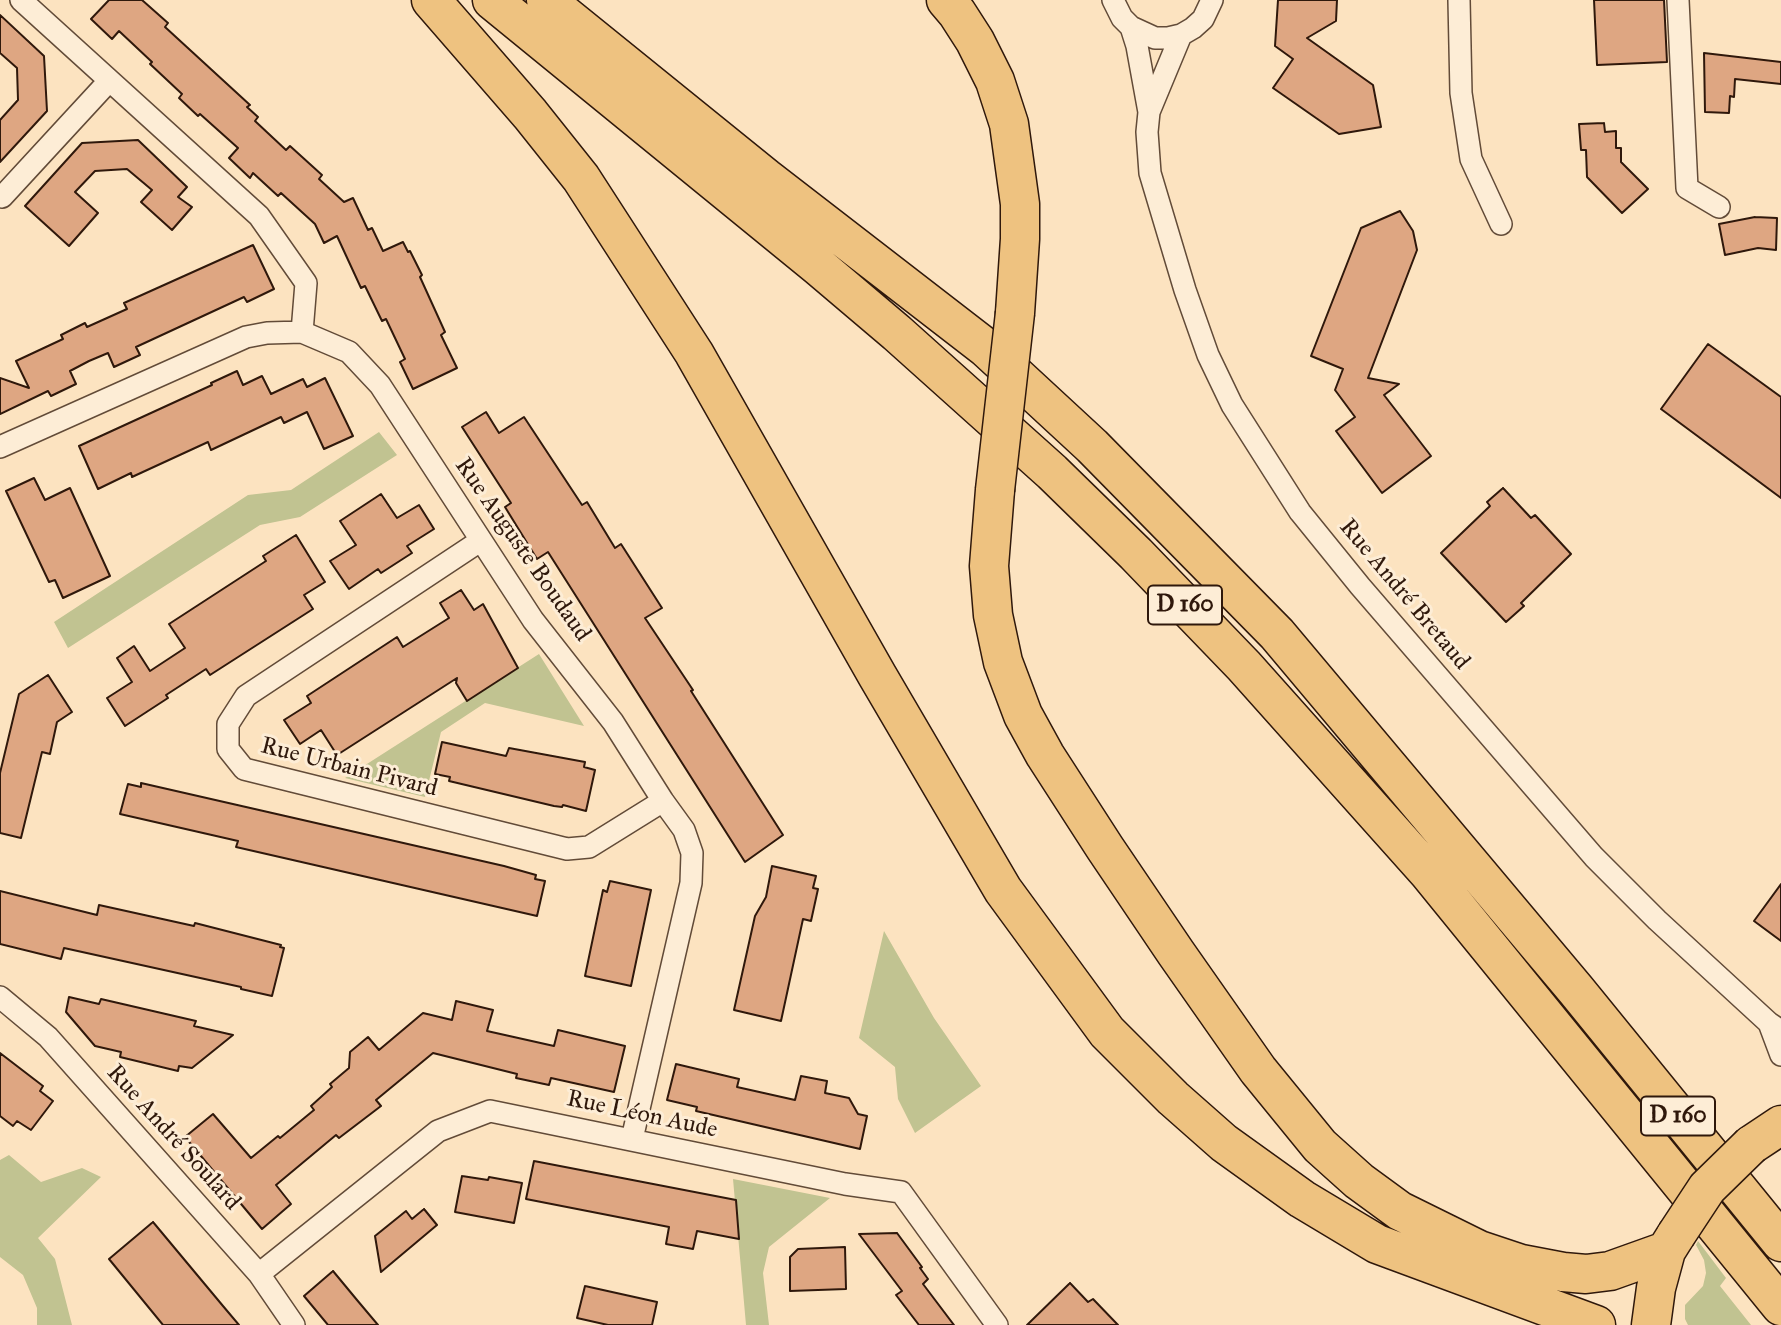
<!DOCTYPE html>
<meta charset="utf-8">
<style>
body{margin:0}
canvas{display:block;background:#fce3c0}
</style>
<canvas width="1781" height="1325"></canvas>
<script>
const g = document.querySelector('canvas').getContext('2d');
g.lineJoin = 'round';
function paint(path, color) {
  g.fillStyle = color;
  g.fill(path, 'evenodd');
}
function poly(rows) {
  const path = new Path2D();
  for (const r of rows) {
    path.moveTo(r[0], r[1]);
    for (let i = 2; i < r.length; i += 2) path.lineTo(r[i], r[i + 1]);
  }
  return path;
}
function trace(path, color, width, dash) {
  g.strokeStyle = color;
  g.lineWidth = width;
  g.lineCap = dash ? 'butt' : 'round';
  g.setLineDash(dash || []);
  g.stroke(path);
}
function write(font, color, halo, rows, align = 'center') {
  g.font = font + ' "IM FELL Great Primer",serif';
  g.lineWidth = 6;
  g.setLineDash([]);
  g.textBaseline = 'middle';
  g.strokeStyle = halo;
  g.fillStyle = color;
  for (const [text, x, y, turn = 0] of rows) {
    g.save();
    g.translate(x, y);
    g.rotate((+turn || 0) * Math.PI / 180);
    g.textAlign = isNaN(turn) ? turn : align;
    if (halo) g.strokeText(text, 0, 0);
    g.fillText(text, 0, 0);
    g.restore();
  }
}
paint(poly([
 [379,432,397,455,300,517,260,525,68,648,54,622,248,495,291,490],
 [539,654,584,726,485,703,441,732,425,797,345,778],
 [884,931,934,1018,981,1086,915,1133,898,1099,895,1067,859,1038],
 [9,1155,41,1182,82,1168,101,1177,38,1238,55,1259,72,1325,37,1325,37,1308,23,1275,0,1257,0,1160],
 [733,1179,830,1198,769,1247,763,1273,769,1325,746,1325],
 [1698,1241,1726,1278,1720,1286,1751,1325,1688,1325,1685,1319,1685,1305,1703,1286,1706,1273,1704,1260,1696,1245]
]), '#c1c391');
const building = poly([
 [109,0,142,0,168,23,165,27,250,105,247,107,258,117,255,121,286,150,290,146,322,175,319,179,344,202,353,198,368,230,372,228,383,251,403,242,408,252,410,251,422,275,420,277,445,332,441,335,457,368,413,389,400,362,405,359,386,319,382,321,365,286,361,288,337,236,324,243,315,224,281,193,278,196,253,173,250,178,229,158,238,148,200,114,198,116,179,98,182,94,150,64,152,62,119,31,112,39,91,19,109,0],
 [1278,0,1337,0,1336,21,1307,38,1373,85,1381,127,1339,134,1273,88,1293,59,1275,46,1278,0],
 [1594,0,1664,0,1667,62,1597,65,1594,0],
 [0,15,44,56,47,111,0,162,0,120,18,100,17,68,0,53,0,15],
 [1704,53,1781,62,1781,84,1735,79,1734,97,1730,96,1729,113,1705,112,1704,53],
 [1604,123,1605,132,1616,131,1616,148,1621,148,1621,162,1648,189,1622,213,1587,177,1586,150,1581,150,1579,124,1604,123],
 [138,140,187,187,178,197,192,207,172,230,141,202,152,190,127,169,95,171,75,192,98,213,69,246,25,206,82,143,138,140],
 [1400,211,1413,231,1417,250,1368,378,1399,384,1384,395,1431,456,1382,493,1336,431,1355,417,1335,390,1343,369,1311,356,1361,228,1400,211],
 [1755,217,1777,218,1776,250,1758,248,1725,255,1719,224,1755,217],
 [253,245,274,289,247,302,244,297,136,347,140,355,114,367,108,353,89,361,70,371,76,384,51,396,48,391,0,414,0,378,29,388,16,361,63,339,61,335,85,323,87,327,127,309,124,303,253,245],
 [1708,344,1781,397,1781,498,1661,409,1708,344],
 [237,371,243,385,262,376,271,394,303,379,307,387,325,378,353,436,324,449,307,412,284,423,281,417,211,450,208,442,132,477,131,473,98,489,79,446,212,385,211,383,237,371],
 [486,412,499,433,524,417,582,505,587,502,615,548,621,544,662,608,645,618,693,690,691,691,783,835,745,862,548,552,537,559,505,507,511,503,462,427,486,412],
 [34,478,45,500,70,488,110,576,63,598,55,580,49,582,6,491,34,478],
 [1503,488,1531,518,1535,515,1571,554,1521,603,1524,606,1506,622,1441,553,1490,506,1487,502,1503,488],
 [381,494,397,518,419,505,434,529,407,546,412,553,381,573,378,569,349,589,330,561,356,545,340,521,381,494],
 [296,535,325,582,304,595,313,609,210,675,206,669,166,695,168,698,125,726,107,698,132,682,117,658,134,646,150,671,185,648,169,624,266,561,263,556,296,535],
 [461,590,474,610,483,604,518,668,467,701,456,683,457,678,337,755,321,730,300,744,284,720,311,703,307,696,397,637,403,647,449,618,440,603,461,590],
 [48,675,72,712,57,722,50,754,42,752,21,838,0,833,0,773,19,694,48,675],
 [442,742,506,756,509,748,585,762,584,767,595,770,586,811,563,805,562,807,554,806,449,781,450,777,435,774,442,742],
 [141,783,504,866,536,875,535,879,545,881,537,916,236,847,238,841,120,814,128,784,141,787,141,783],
 [772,866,816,876,813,888,818,889,811,921,803,919,781,1021,734,1010,755,916,766,897,772,866],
 [610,881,651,890,631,986,585,976,603,890,607,892,610,881],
 [1781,884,1781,941,1754,921,1781,884],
 [0,891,97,915,99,905,194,926,195,923,281,945,280,947,284,948,272,996,241,989,241,987,64,948,61,959,0,944,0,891],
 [69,997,99,1004,101,999,196,1021,194,1026,233,1035,192,1068,179,1066,178,1071,120,1057,121,1052,95,1046,66,1012,69,997],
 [456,1001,493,1010,487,1031,554,1046,558,1030,625,1046,614,1092,551,1078,549,1085,516,1078,517,1074,433,1053,376,1100,381,1106,339,1138,336,1135,276,1185,291,1204,262,1229,185,1137,213,1114,251,1158,278,1136,280,1138,314,1110,311,1106,332,1087,330,1084,349,1068,350,1052,368,1037,379,1050,423,1013,452,1020,456,1001],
 [0,1053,43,1086,40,1091,53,1101,31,1130,17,1121,13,1126,0,1116,0,1053],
 [676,1064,739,1079,737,1087,795,1100,801,1076,827,1081,825,1093,849,1098,858,1114,867,1116,860,1149,696,1111,697,1107,667,1100,676,1064],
 [534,1161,736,1200,739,1239,697,1231,693,1249,666,1244,669,1227,526,1199,534,1161],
 [462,1176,488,1180,489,1177,522,1183,514,1223,455,1212,462,1176],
 [424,1209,437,1225,381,1272,375,1236,406,1211,412,1219,424,1209],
 [153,1222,223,1306,239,1325,163,1325,109,1259,153,1222],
 [897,1233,922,1267,920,1268,928,1279,923,1284,954,1325,919,1325,896,1295,902,1291,859,1234,897,1233],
 [845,1247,846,1289,790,1291,790,1257,798,1249,845,1247],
 [333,1271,357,1300,378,1325,328,1325,304,1296,333,1271],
 [1070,1283,1088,1302,1093,1299,1118,1325,1027,1325,1070,1283],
 [585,1286,657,1302,652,1325,608,1325,577,1318,585,1286]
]);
paint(building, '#dea682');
trace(building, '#2f180b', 2);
const street = poly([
 [21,0,259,216,306,283,302,332],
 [1113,0,1122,18,1131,27,1155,38,1168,38,1181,35,1193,28,1203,19,1212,0],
 [1459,0,1461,93,1471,159,1501,224],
 [1678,0,1687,188,1719,207],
 [1131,27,1137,46,1149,112,1147,132,1150,173,1185,290,1208,355,1232,405,1300,512,1360,586,1594,857,1657,920,1769,1023,1781,1031],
 [1149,112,1181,35],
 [2,197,109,81],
 [0,447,246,337,267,333,302,332,349,352,380,385,533,620,613,722,663,801,684,830,692,853,691,883,632,1139],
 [480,541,246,696,228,724,228,749,244,769,567,849,589,847,663,801],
 [0,997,48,1037,259,1274,294,1325],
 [1769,1023,1781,1055],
 [259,1274,438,1131,490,1111,845,1184,901,1192,997,1325]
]);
const highway = poly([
 [431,0,530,114,581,178,694,353,877,675,1003,890,1107,1032,1173,1098,1224,1143,1302,1199,1377,1244,1596,1325],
 [492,0,818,266,897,333,1052,472,1136,554,1244,666,1428,872,1781,1306],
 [546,0,766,178,986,348,1092,446,1277,634,1576,990,1781,1242],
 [946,0,957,13,975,41,995,81,1009,124,1020,204,1020,239,1015,313],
 [995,490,989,566,993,615,1003,662,1023,715,1045,755,1105,848,1176,953,1258,1070,1320,1146,1359,1181,1400,1211,1479,1250,1521,1264,1563,1272,1586,1274,1610,1271,1666,1251],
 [1751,1145,1781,1125],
 [1651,1325,1656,1288,1666,1251,1676,1235]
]);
trace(street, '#624b38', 24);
trace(highway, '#2f180b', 41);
trace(street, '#fdedd6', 21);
trace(highway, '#eec280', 38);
const highwayBridge = poly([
 [995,490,1015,313],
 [1676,1235,1707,1188,1751,1145]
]);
trace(highwayBridge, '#2f180b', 41, []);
trace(highwayBridge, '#eec280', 38);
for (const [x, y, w] of [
 [1185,605,74],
 [1678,1116,74]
]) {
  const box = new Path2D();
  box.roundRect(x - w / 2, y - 19.5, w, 39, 5);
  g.fillStyle = '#fdedd6';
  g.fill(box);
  trace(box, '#2f180b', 2);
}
write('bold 23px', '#2f180b', null, [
 ["D 160",1185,605],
 ["D 160",1678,1116]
]);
write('24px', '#2f180b', '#fdedd6', [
 ["Rue Auguste Boudaud",522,550,55],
 ["Rue André Bretaud",1404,595,50],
 ["Rue Urbain Pivard",349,768,14],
 ["Rue Léon Aude",642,1115,12],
 ["Rue André Soulard",173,1138,48]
]);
</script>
